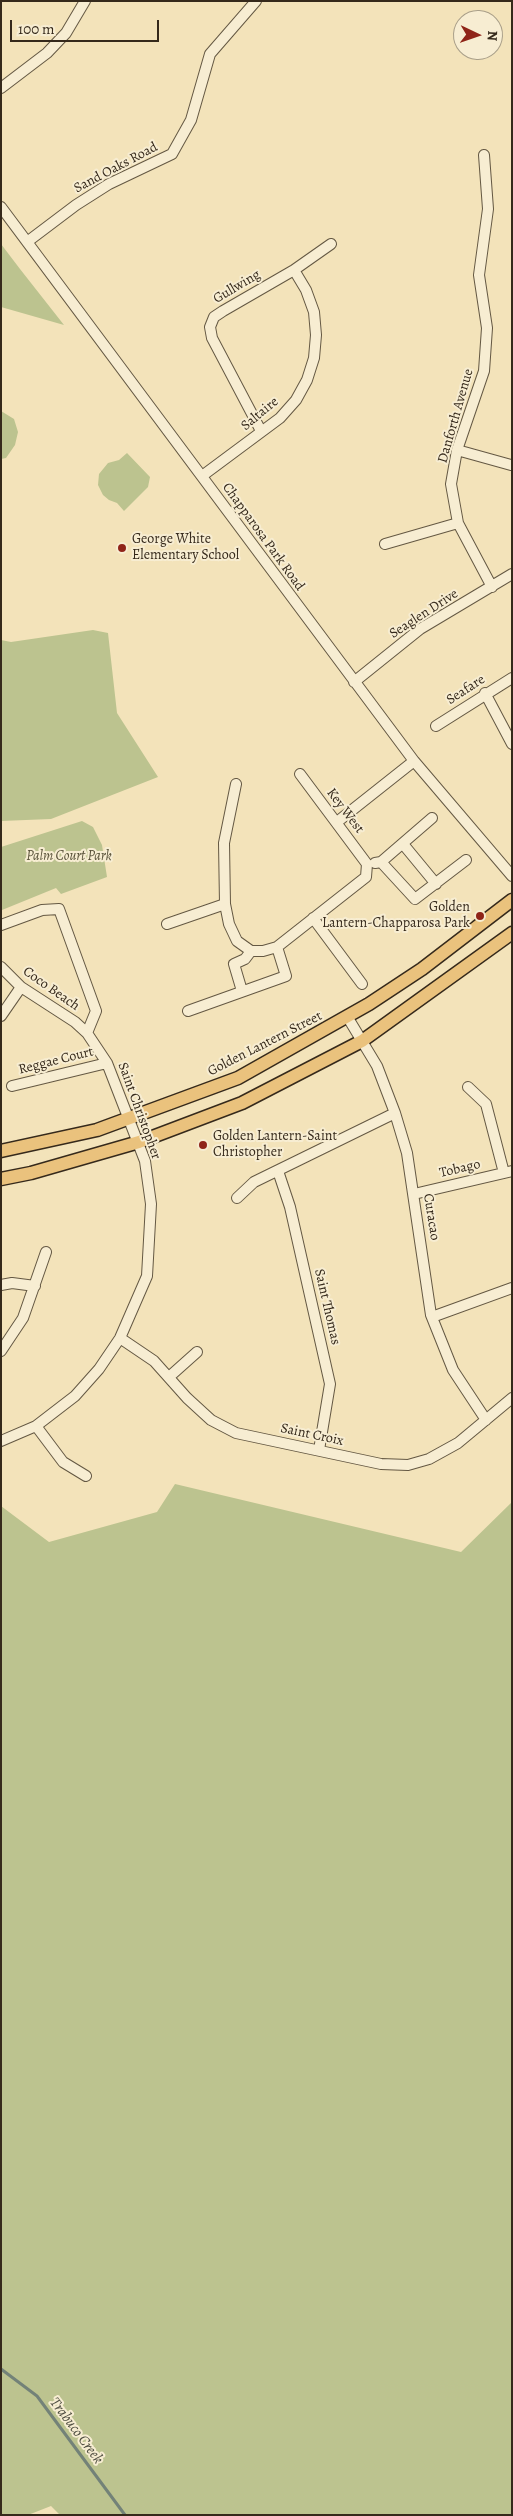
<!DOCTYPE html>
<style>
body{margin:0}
#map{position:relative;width:513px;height:2516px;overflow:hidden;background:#f3e3ba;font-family:Alegreya,serif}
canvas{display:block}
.frame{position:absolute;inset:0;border:2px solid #35291b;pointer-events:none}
.north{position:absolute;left:453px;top:10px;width:50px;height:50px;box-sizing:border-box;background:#f7edd2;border:1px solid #a99f89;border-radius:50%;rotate:93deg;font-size:14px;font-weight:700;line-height:20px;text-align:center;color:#35291b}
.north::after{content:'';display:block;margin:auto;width:18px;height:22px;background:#8f2418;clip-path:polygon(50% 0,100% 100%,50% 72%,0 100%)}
.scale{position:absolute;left:10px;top:20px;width:149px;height:22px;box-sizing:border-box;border:2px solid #35291b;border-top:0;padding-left:6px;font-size:15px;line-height:18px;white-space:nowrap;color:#35291b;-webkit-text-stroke:4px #f7edd2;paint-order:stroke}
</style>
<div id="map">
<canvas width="513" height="2516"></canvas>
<div class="frame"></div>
<div class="north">N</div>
<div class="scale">100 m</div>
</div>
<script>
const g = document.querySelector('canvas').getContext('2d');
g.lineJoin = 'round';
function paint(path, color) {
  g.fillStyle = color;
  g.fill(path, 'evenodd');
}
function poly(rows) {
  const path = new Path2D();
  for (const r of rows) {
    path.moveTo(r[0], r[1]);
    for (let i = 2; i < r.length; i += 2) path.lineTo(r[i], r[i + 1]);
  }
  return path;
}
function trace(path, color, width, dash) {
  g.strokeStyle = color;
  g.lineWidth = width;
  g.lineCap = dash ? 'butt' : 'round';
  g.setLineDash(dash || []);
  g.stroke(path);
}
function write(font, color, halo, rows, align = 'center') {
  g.font = font + ' Alegreya,serif';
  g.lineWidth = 4;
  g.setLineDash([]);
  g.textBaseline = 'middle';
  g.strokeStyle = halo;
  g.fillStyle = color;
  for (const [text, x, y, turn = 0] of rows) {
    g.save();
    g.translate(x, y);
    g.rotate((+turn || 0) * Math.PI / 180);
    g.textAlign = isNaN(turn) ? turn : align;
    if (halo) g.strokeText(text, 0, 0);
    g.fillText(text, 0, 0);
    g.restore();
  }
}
paint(poly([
 [1,244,20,269,64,325,1,307],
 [1,411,14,419,18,432,15,445,6,458,1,459],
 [127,453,150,477,148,487,124,511,117,503,109,500,103,495,98,485,99,474,108,463,119,460],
 [93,630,108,633,117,713,158,777,51,819,1,821,1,640,11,642],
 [82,821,93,827,102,845,107,877,61,894,56,888,2,910,1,847],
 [175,1484,461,1552,512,1502,512,2515,60,2515,51,2506,28,2515,1,2515,1,1506,49,1542,157,1512]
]), '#bcc38f');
trace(poly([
 [1,2369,37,2396,125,2515]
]), '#738278', 3);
const minor = poly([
 [1,88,47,53,66,33,85,1],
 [484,155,488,209,479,275,487,328,484,371,457,450,451,484,458,523,492,587],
 [1,207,414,761,512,876],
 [27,242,76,205,109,184,172,154,191,120,210,54,256,1],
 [261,431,212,338,210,327,214,317,223,311,294,270,331,244],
 [457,450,511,465],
 [202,476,280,418,296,400,307,380,314,358,316,335,314,312,306,290,294,270],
 [385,544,458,523],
 [354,682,420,629,512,574],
 [485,693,512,744],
 [436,726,512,678],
 [300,774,367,864],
 [236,784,224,843,225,904,229,924,237,941,251,951],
 [337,822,414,761],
 [403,844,436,884],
 [381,862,415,899,466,860],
 [375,863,381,862,432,818],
 [313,918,362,984],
 [167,924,225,904],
 [1,925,42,910,59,909,96,1011,87,1033],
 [251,951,263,951,277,947,366,877,367,864],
 [1,967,21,987,75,1022,87,1033,107,1063,145,1161,151,1204,147,1276,120,1338,99,1369,75,1396,36,1426,1,1441],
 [242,991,234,964,245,959,251,951],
 [188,1011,286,976,277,947],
 [1,1016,21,987],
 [348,1018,377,1066,395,1113,407,1153,431,1315,453,1370,486,1420],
 [12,1086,107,1063],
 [468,1087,486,1104,504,1173],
 [278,1171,290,1207,330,1384,319,1450],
 [414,1194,512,1171],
 [237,1198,254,1182,395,1113],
 [1,1285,12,1283,35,1286],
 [432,1317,512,1288],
 [120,1338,154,1361,187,1398,211,1420,236,1433,381,1464,408,1465,429,1459,458,1443,512,1398],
 [1,1351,23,1318,46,1252],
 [169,1377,197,1352],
 [36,1426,63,1462,86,1476]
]);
const major = poly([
 [1,1151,97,1130,238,1078,369,1004,422,969,512,900],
 [1,1179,31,1173,139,1142,242,1103,362,1041,512,933]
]);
trace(minor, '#645843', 12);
trace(major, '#35291b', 15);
trace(minor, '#f7edd2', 10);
trace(major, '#eac27d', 12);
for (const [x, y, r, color] of [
 [122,548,5,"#8f2418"],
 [480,916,5,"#8f2418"],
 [203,1145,5,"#8f2418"]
]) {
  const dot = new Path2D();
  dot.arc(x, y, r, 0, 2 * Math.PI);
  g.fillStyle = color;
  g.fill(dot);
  trace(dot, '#f7edd2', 2);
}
write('14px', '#35291b', '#f7edd2', [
 ["Sand Oaks Road",116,168,-28],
 ["Gullwing",237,287,-31],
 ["Saltaire",260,414,-40],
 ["Danforth Avenue",456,416,-74],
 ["Chapparosa Park Road",263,537,54],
 ["Seaglen Drive",424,614,-33],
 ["Seafare",466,690,-33],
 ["Key West",345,811,53],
 ["Coco Beach",51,989,35],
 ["Golden Lantern Street",265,1044,-27],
 ["Reggae Court",56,1061,-14],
 ["Saint Christopher",139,1111,70],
 ["Tobago",460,1169,-13],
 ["Curacao",431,1217,81],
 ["Saint Thomas",327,1307,77],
 ["Saint Croix",312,1435,12]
]);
write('14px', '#35291b', '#f7edd2', [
 ["George White",132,540],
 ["Elementary School",132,556],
 ["Golden",470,908,"right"],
 ["Lantern-Chapparosa Park",470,924,"right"],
 ["Golden Lantern-Saint",213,1137],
 ["Christopher",213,1153]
], 'left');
write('italic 14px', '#575038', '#f7edd2', [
 ["Palm Court Park",69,857]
]);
write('italic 15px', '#4f4e42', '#f7edd2', [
 ["Trabuco Creek",76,2431,53]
]);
</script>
